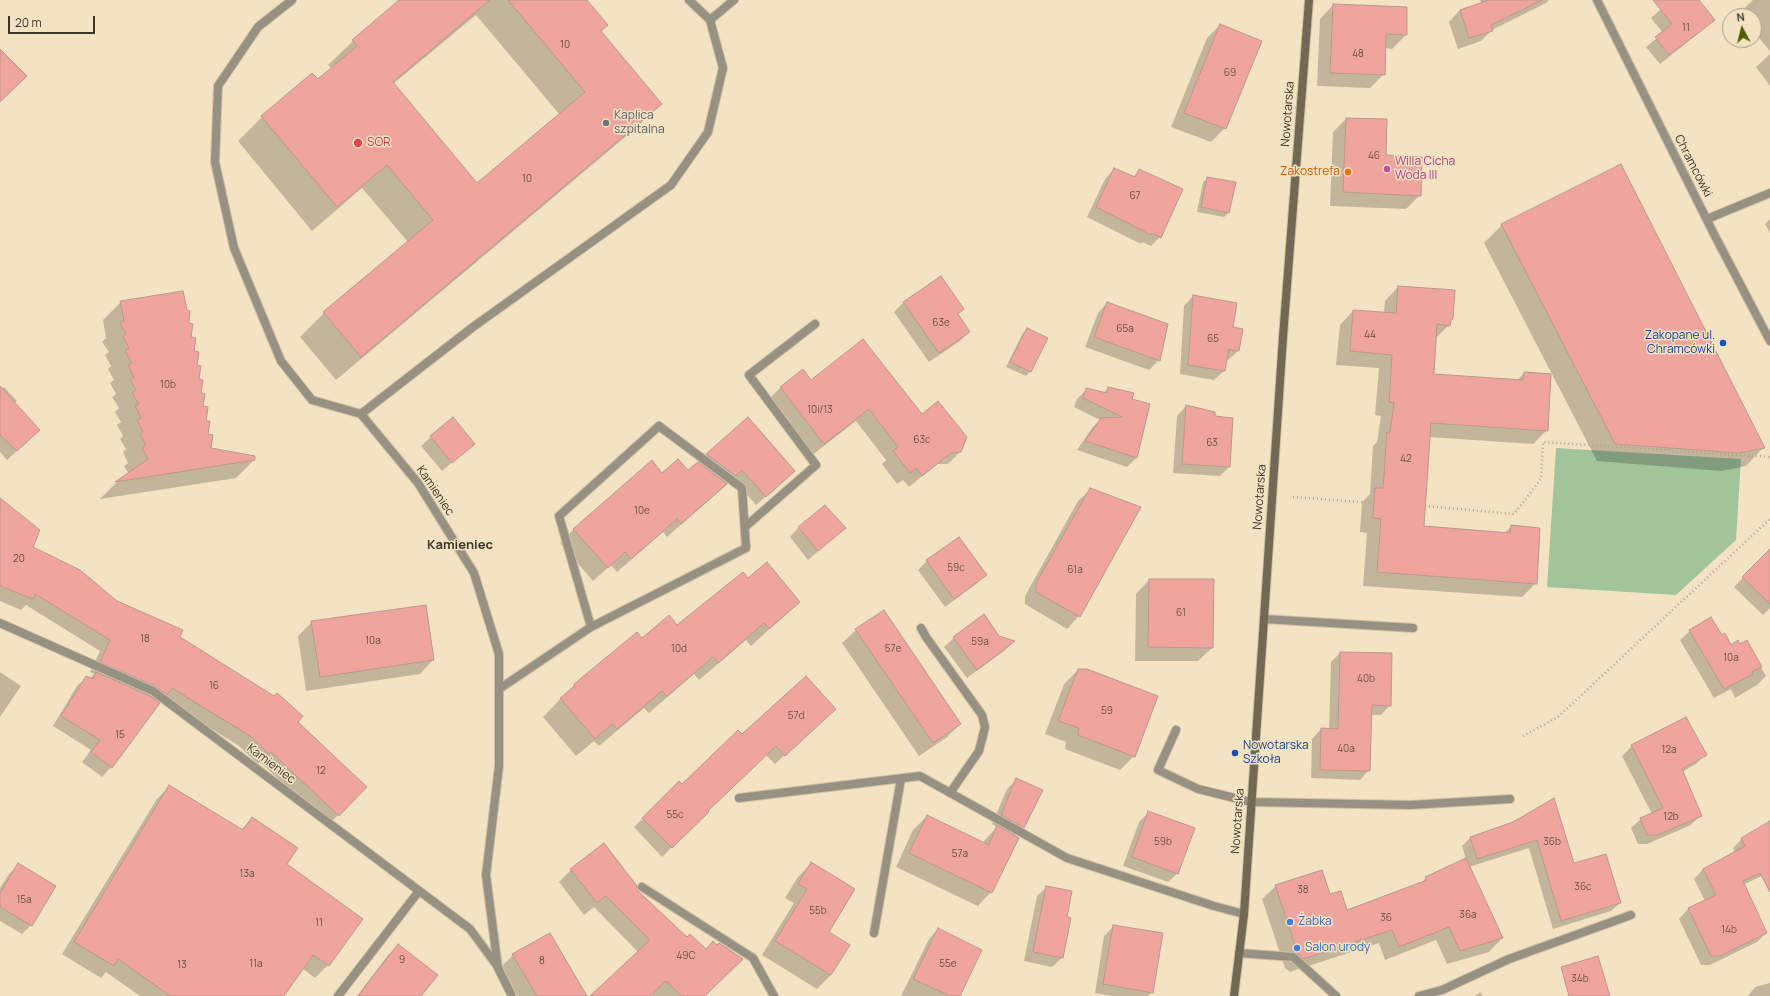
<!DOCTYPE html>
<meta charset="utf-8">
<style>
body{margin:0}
#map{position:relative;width:1770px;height:996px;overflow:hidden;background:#f4e3c3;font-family:Manrope,sans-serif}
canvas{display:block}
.north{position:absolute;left:1722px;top:8px;width:40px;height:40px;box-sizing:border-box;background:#f4e3c3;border:1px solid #aa9d85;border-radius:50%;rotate:353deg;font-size:11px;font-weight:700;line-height:16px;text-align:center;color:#3b3427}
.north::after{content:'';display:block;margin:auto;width:14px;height:18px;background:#4f6004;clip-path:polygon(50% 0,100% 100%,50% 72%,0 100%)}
.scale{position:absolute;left:8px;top:16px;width:87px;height:18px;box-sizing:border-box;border:2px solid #3b3427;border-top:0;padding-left:5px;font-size:12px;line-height:14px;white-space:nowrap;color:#3b3427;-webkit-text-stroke:3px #f4e3c3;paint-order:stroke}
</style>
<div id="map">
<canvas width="1770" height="996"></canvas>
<div class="north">N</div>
<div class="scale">20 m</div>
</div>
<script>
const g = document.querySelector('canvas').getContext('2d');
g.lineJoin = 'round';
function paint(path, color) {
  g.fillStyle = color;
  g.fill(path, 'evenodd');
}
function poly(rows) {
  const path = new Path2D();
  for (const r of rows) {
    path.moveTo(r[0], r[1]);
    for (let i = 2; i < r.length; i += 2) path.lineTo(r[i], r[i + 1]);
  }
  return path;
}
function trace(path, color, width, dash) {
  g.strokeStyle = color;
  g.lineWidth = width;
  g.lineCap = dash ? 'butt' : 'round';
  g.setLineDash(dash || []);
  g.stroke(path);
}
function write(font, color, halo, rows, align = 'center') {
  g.font = font + ' Manrope,sans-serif';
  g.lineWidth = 3;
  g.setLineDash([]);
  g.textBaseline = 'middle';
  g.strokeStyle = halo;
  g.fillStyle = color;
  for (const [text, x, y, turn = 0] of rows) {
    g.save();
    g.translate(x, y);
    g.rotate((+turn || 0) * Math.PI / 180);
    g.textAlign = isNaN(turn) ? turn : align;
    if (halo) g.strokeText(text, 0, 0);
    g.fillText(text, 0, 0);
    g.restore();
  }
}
paint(poly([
 [1556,448,1741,459,1736,540,1676,595,1547,587]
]), '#a2c49b');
paint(poly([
 [401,0,586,0,600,31,660,104,636,128,336,380,300,337,324,313,408,242,362,188,312,231,238,141,262,117,318,81,332,69,328,65,353,41],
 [476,15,560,115,477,184,393,84],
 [1480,0,1549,0,1546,3,1492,30,1481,41,1458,49,1449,22,1460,10,1482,3],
 [1671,0,1698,0,1714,20,1704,29,1660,64,1646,47,1663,33,1651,18],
 [1753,0,1770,0,1770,51,1754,32,1754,16,1740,16,1738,14],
 [1333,5,1406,35,1392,49,1385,48,1384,74,1370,88,1317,86,1320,19],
 [1220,25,1225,128,1211,142,1171,127,1207,38],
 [1770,54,1770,86,1756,67],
 [1346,119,1385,156,1420,195,1406,209,1330,206,1333,132],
 [1114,169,1133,177,1139,171,1160,237,1151,246,1142,242,1141,244,1087,217,1105,179],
 [1208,178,1228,213,1224,217,1197,212,1203,182],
 [1770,219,1770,233,1765,224],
 [1502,225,1763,448,1746,466,1721,471,1597,461,1484,243],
 [1398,287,1450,321,1449,325,1435,339,1433,375,1517,381,1524,373,1547,430,1533,444,1429,437,1423,527,1504,534,1511,526,1536,583,1522,597,1363,586,1367,533,1360,532,1362,502,1370,494,1373,446,1377,442,1381,416,1375,415,1379,368,1336,365,1340,325,1353,311,1384,313,1385,301],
 [1193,296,1232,328,1238,351,1228,360,1226,359,1224,371,1214,380,1180,374,1184,306],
 [121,302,188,324,210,449,254,460,236,478,100,499,116,483,129,474,124,466,128,463,123,452,126,449,120,439,123,436,117,425,121,422,115,412,119,408,112,397,116,394,110,383,114,380,108,369,111,366,105,355,109,352,102,342,106,338,103,320],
 [903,303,963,309,957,315,969,332,960,341,929,362,894,312],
 [1107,303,1159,360,1149,370,1085,347,1098,313],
 [1027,329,1046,339,1030,372,1026,376,1006,367,1023,333],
 [803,371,811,381,960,452,948,464,937,464,909,487,903,480,897,484,882,464,886,460,856,421,811,456,768,400,780,388],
 [4,387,17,401,14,403,30,439,7,460,0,452,0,389],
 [1108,388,1131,400,1136,458,1127,467,1077,450,1092,428,1100,420,1074,407,1077,399,1087,389,1103,393],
 [1186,406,1214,417,1229,467,1220,476,1173,473,1177,416],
 [452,418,474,444,442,471,421,446],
 [748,419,785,480,756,505,733,479,667,537,663,532,617,572,611,565,593,581,560,543,574,529,662,474,688,471],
 [1091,489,1079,616,1067,629,1025,604,1025,596,1078,501],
 [0,499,32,547,117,601,178,638,296,722,338,815,328,825,260,762,258,764,239,746,162,698,111,767,102,777,82,762,91,750,53,726,77,686,87,677,90,678,94,674,90,672,100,651,26,605,21,610,0,601],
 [799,527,845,528,808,560,790,537],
 [1770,550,1770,608,1763,615,1734,587],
 [927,561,985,575,976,584,945,607,918,570],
 [748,579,799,602,751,646,746,640,699,680,694,674,649,713,644,708,599,746,594,741,576,756,543,717,574,685,637,633,642,639,677,627],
 [1149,580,1212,648,1198,661,1135,661,1136,594],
 [984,615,999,636,1013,642,1004,651,967,678,944,647,954,638],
 [312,622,433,660,420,674,306,691,298,636],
 [856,630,960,724,946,738,919,756,842,643],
 [1690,631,1721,636,1731,646,1740,645,1746,642,1766,676,1757,685,1735,698,1731,689,1714,698,1680,640],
 [1340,653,1390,705,1381,715,1371,715,1369,770,1360,780,1311,778,1312,739,1321,729,1329,729,1331,662],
 [1078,670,1134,756,1120,770,1065,749,1066,742,1045,734,1064,684],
 [0,672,21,686,0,717],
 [826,718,775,764,766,755,707,811,662,857,634,827,679,783,682,785,742,736],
 [1632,746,1705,755,1696,764,1682,772,1700,816,1691,825,1647,844,1638,844,1631,828,1641,819,1652,814,1622,756],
 [1016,780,1023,827,1015,836,991,892,978,906,896,867,913,830,927,816,982,843,997,827,992,824,1007,789],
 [169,787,241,830,252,818,286,864,328,965,315,978,302,968,283,996,140,996,106,972,101,978,62,954,157,799],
 [1149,812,1178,873,1168,882,1123,866,1139,822],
 [1514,823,1573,864,1620,903,1611,911,1553,929,1529,848,1469,867,1502,938,1489,952,1447,964,1436,940,1385,960,1379,943,1290,972,1285,968,1262,899,1276,886,1330,895,1347,911,1420,884,1426,878,1466,859,1462,846,1470,838],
 [1770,827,1770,872,1743,885,1766,933,1757,942,1710,965,1701,965,1679,919,1688,909,1705,901,1694,879,1703,869,1735,853,1733,848,1742,839],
 [604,845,636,890,705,996,591,996,638,952,594,907,584,915,559,882,571,870],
 [811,864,827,933,831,975,817,989,762,955,794,903,785,898,798,877],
 [18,865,31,925,22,934,0,921,0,888,9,874],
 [1047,887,1066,918,1070,919,1062,958,1052,967,1024,961,1037,896],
 [1114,926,1152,992,1148,996,1112,996,1095,993,1104,936],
 [938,929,959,996,901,996,929,939],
 [398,946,420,996,357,996,388,955],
 [513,955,586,996,518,996,501,967],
 [1770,983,1770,996,1748,996,1755,987],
 [1480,992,1483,996,1475,996]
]), '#0003');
const building = poly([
 [399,0,490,0,393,82,477,183,585,92,508,0,587,0,608,25,601,31,662,104,361,357,323,312,433,220,387,165,337,207,261,116,312,73,318,79,357,46,352,40,399,0],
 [1489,0,1542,0,1491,25,1493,31,1469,38,1460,10,1489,0],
 [1653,0,1699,0,1715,20,1669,55,1655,37,1672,24,1653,0],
 [1333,4,1407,7,1407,35,1386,34,1385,75,1330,73,1333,4],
 [1220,24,1262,41,1226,129,1184,113,1220,24],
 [0,49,27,76,0,102,0,49],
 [1346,118,1387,119,1386,155,1422,157,1421,196,1343,192,1346,118],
 [1621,164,1765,448,1739,453,1615,444,1501,224,1621,164],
 [1114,168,1135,177,1139,169,1183,189,1161,238,1152,233,1151,235,1096,207,1114,168],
 [1207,177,1236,182,1229,213,1201,207,1207,177],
 [941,276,964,309,958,314,970,332,939,353,903,302,941,276],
 [1398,286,1455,290,1453,319,1451,320,1450,326,1437,324,1434,374,1523,380,1524,372,1551,374,1548,431,1431,423,1424,526,1510,533,1511,525,1540,528,1537,584,1377,572,1381,519,1373,518,1375,488,1383,488,1387,432,1390,432,1394,403,1389,402,1392,355,1350,351,1353,310,1396,313,1398,286],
 [183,291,187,310,190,311,189,323,193,324,191,337,196,338,194,351,199,352,197,365,201,366,199,379,203,380,201,393,205,394,203,406,208,407,206,421,210,421,208,434,213,435,211,448,255,456,255,460,115,482,148,459,142,448,146,445,140,434,143,432,137,420,141,418,135,406,139,404,132,393,136,390,130,379,134,377,128,365,132,363,125,351,129,348,123,337,126,334,120,323,124,321,120,301,183,291],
 [1193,295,1237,303,1233,327,1243,329,1239,351,1229,349,1225,371,1188,365,1193,295],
 [1107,302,1168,324,1160,361,1094,337,1107,302],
 [1027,328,1048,338,1031,372,1010,362,1027,328],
 [863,339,922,414,938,401,967,437,961,452,951,453,922,476,916,468,910,473,893,451,898,447,869,409,824,444,780,387,803,369,811,380,863,339],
 [0,386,40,430,17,451,0,435,0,386],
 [1108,387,1134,393,1132,399,1150,404,1137,458,1085,441,1101,418,1122,417,1083,398,1086,388,1107,393,1108,387],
 [1186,405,1215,412,1215,416,1233,418,1230,467,1182,464,1186,405],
 [453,417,475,444,452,463,430,436,453,417],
 [748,417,795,471,766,497,742,470,736,476,706,454,748,417],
 [678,459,688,470,698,462,727,484,681,524,677,519,631,559,625,552,608,568,573,529,652,460,662,473,678,459],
 [1090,488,1141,507,1080,617,1036,592,1036,583,1090,488],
 [0,498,40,530,33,547,80,570,117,601,183,630,180,637,274,696,277,693,303,716,298,722,367,787,339,816,271,752,269,754,250,736,172,688,167,695,155,686,100,662,110,640,35,594,33,599,0,586,0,498],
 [825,505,846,528,818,551,798,527,825,505],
 [959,537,987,575,954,599,926,560,959,537],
 [1770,549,1770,604,1742,577,1770,549],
 [767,562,800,602,769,629,764,623,718,663,713,657,667,696,662,691,617,729,612,724,595,739,560,698,575,686,574,684,637,632,642,638,669,615,677,625,743,572,748,578,767,562],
 [1149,579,1214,579,1213,648,1148,647,1149,579],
 [426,605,434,660,320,677,311,621,426,605],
 [884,610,961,724,933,743,855,629,884,610],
 [984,614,999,636,1015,641,977,670,953,637,984,614],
 [1711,617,1722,635,1725,633,1731,645,1738,640,1740,644,1747,640,1762,667,1752,672,1753,674,1724,689,1689,630,1711,617],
 [1340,652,1392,653,1391,706,1372,705,1370,771,1320,770,1321,728,1338,729,1340,652],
 [1078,669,1087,669,1158,696,1135,757,1078,735,1079,728,1058,721,1078,669],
 [96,672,150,696,160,703,112,768,91,752,100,740,61,716,86,676,93,679,96,672],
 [806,676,836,709,785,756,776,746,708,811,709,812,672,848,642,818,679,781,682,784,738,730,742,734,806,676],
 [1686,717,1707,755,1682,769,1702,816,1657,835,1647,835,1640,818,1663,808,1631,745,1686,717],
 [1016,778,1043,790,1024,828,1001,815,1016,778],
 [169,785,243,830,252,817,298,848,287,864,363,919,329,966,313,955,284,996,170,996,118,959,114,966,74,942,169,785],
 [1554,798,1574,863,1606,854,1621,903,1561,921,1537,840,1477,859,1470,837,1513,822,1554,798],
 [1148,811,1195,828,1178,874,1132,857,1148,811],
 [927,815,989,845,997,825,1019,838,992,893,909,853,927,815],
 [1770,821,1770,892,1760,873,1743,881,1767,933,1720,956,1711,956,1688,908,1716,895,1703,869,1745,846,1741,838,1770,821],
 [604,843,637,886,637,890,687,937,690,934,706,949,713,941,717,945,719,943,743,959,705,996,681,996,666,981,650,996,590,996,650,940,606,896,597,903,570,869,604,843],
 [1466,858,1503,938,1460,951,1449,927,1399,947,1392,930,1303,959,1298,954,1275,885,1322,870,1330,894,1341,891,1347,910,1427,880,1425,877,1466,858],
 [811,862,855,889,829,932,850,945,831,975,775,941,807,889,798,884,811,862],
 [18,863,56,886,32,926,0,907,0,893,18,863],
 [1046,886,1072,891,1067,917,1071,918,1063,958,1033,952,1046,886],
 [1113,925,1163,933,1153,993,1103,984,1113,925],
 [938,928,982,950,960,996,950,996,913,979,938,928],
 [550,933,587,996,537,996,512,954,550,933],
 [398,944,438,975,421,996,358,996,398,944],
 [1598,956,1610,996,1569,996,1561,967,1598,956]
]);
paint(building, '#efa59d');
trace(building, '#bb9691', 1);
const lane = poly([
 [292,0,258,27,218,86,215,162,234,248,281,361,312,400,361,414,473,327,671,185,708,132,723,68,710,20,689,0],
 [710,20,734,0],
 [1707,219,1770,193],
 [745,527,816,465,749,375,815,324],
 [1264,619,1413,628],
 [921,628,926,637,982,715,985,727,979,751,950,793],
 [499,689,591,627,746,548,742,488,659,426,559,516,591,627],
 [1176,730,1158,770,1198,789,1251,802,1411,805,1510,799],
 [739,798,920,776,1067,858,1214,906,1244,914],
 [642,887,753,958,774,996],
 [874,933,901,779],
 [1239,953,1293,957,1336,996],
 [338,996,419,891],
 [1419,996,1442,990,1509,959,1631,915]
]);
const street = poly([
 [1597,0,1716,238,1770,341],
 [361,414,418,483,474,573,499,654,499,766,486,875,498,968,512,996],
 [0,623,153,691,470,929,498,967]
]);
const secondary = poly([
 [1234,996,1244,914,1283,337,1309,0]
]);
trace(lane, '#cfc0a4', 10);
trace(street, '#cfc0a4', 10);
trace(secondary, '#cfc0a4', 10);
trace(poly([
 [1293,497,1374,503],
 [1425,506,1514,514,1541,479,1543,442,1770,457],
 [1523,736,1558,717,1770,519]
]), '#b4a68d', 2.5, [1, 3]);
trace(lane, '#979184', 8);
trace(street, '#979184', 8);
trace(secondary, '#726955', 8);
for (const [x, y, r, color] of [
 [606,123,4,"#6b7280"],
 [358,143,5,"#e0444e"],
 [1387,169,4,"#d1479c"],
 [1348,172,4,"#e8710a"],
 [1723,343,4,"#1a4fb4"],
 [1235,753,4,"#1a4fb4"],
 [1290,922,4,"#3f7fe0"],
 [1297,948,4,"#3f7fe0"]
]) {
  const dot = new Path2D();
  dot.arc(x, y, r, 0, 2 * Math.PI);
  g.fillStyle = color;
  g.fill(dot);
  trace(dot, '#f4e3c3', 1.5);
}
write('10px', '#685044', null, [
 ["11",1686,28],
 ["10",565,45],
 ["48",1358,54],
 ["69",1230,73],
 ["46",1374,156],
 ["10",527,179],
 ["67",1135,196],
 ["63e",941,323],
 ["65a",1125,329],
 ["44",1370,335],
 ["65",1213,339],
 ["10b",168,385],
 ["10i/13",820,410],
 ["63c",922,440],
 ["63",1212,443],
 ["42",1406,459],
 ["10e",642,511],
 ["20",19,559],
 ["59c",956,568],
 ["61a",1075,570],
 ["61",1181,613],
 ["18",145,639],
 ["10a",373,641],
 ["59a",980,642],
 ["10d",679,649],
 ["57e",893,649],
 ["10a",1731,658],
 ["40b",1366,679],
 ["16",214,686],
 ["59",1107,711],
 ["57d",796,716],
 ["15",120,735],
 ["40a",1346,749],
 ["12a",1669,750],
 ["12",321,771],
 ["55c",675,815],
 ["12b",1671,817],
 ["59b",1163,842],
 ["36b",1552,842],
 ["57a",960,854],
 ["13a",247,874],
 ["36c",1583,887],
 ["38",1303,890],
 ["15a",24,900],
 ["55b",818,911],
 ["36a",1468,915],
 ["36",1386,918],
 ["11",319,923],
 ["14b",1729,930],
 ["49C",686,956],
 ["9",402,960],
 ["8",542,961],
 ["11a",256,964],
 ["55e",948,964],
 ["13",182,965],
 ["34b",1580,979]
]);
write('12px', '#3b3427', '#f4e3c3', [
 ["Nowotarska",1288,114,-86],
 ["Chramcówki",1693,166,63],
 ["Kamieniec",435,491,56],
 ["Nowotarska",1260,497,-86],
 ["Kamieniec",271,764,37],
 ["Nowotarska",1238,821,-86]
]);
write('12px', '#5b616d', '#f4e3c3', [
 ["Kaplica",614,116],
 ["szpitalna",614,130]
], 'left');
write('12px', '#be3a42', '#f4e3c3', [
 ["SOR",367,143]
], 'left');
write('12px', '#b23c85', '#f4e3c3', [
 ["Willa Cicha",1395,162],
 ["Woda III",1395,176]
], 'left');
write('12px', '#c56008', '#f4e3c3', [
 ["Zakostrefa",1340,172]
], 'right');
write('12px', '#164399', '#f4e3c3', [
 ["Zakopane ul.",1715,336],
 ["Chramcówki",1715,350],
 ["Nowotarska",1243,746,"left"],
 ["Szkoła",1243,760,"left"]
], 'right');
write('12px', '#366cbe', '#f4e3c3', [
 ["Żabka",1298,922],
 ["Salon urody",1305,948]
], 'left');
write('bold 13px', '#3b3427', '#f4e3c3', [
 ["Kamieniec",460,545]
]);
</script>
